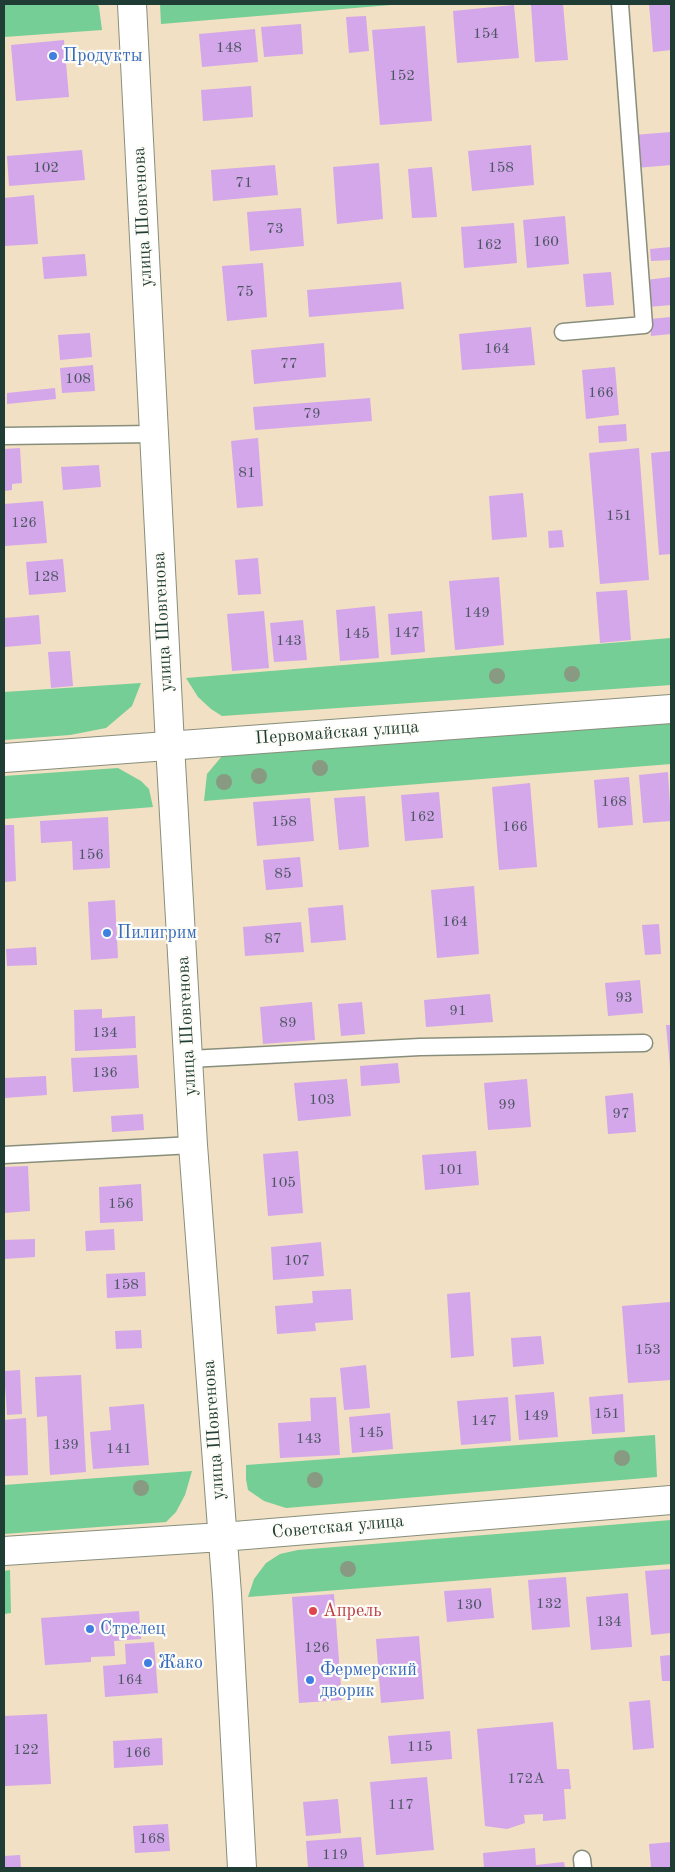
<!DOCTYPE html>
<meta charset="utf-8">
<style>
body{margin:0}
#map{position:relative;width:675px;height:1872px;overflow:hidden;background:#f1e0c3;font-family:"Old Standard TT",serif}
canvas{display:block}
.frame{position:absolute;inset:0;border:5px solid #1f3d34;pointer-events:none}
</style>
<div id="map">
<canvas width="675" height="1872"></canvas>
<div class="frame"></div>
</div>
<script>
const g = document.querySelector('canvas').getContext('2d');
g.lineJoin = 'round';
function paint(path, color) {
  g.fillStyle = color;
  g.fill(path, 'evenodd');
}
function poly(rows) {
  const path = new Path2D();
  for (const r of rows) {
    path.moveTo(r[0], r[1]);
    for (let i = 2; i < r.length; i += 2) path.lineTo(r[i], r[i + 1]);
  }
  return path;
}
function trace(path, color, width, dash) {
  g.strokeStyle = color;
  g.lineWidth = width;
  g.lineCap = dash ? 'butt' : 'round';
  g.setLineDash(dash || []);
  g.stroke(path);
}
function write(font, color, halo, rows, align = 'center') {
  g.font = font + ' "Old Standard TT",serif';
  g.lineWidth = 4.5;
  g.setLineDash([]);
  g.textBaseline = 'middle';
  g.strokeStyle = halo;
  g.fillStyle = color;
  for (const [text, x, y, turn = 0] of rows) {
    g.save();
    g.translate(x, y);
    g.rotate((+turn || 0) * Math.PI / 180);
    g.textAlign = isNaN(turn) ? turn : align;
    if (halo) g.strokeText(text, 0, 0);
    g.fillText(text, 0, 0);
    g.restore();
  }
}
paint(poly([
 [4,4,97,4,99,7,102,30,4,37],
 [160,4,403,4,161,24],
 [671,638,671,685,222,716,211,709,198,697,186,678],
 [141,683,132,706,106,728,70,735,4,740,4,692],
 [671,723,671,764,204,801,207,774,222,756],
 [118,768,141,781,149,789,153,807,4,819,4,776],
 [655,1435,657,1477,286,1508,264,1501,248,1490,246,1479,246,1465],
 [192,1471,185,1495,176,1512,166,1522,4,1534,4,1485],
 [671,1520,671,1564,248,1597,254,1579,266,1563,280,1554,298,1550],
 [10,1570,11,1613,4,1614,4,1571]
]), '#74ce95');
paint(poly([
 [546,4,563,4,568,60,535,62,531,5],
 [649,4,671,4,671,50,653,52],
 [514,5,519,58,457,63,453,11],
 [366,16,369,51,349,53,346,17],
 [301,24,303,54,264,57,261,27],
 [425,26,432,121,380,125,372,30],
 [255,29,258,62,202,67,199,34],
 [64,40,69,97,16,101,11,45],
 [251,86,253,117,203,121,201,90],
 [671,132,671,165,636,168,634,135],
 [531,145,534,185,472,191,468,151],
 [82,150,85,180,9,186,7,156],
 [379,163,383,219,337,224,333,167],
 [275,165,278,195,213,201,211,170],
 [432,167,437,217,412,218,408,169],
 [34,195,38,244,4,246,4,198],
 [301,208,304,246,250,251,247,212],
 [565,216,569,264,527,268,523,220],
 [514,223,517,263,464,268,461,227],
 [671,247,671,260,651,261,650,249],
 [85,254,87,276,44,279,42,257],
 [263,263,267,317,227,321,222,266],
 [611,272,614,305,586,307,583,274],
 [671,277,671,305,648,307,646,280],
 [401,282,404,309,309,317,307,290],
 [671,317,671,334,651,336,650,319],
 [531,327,535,365,462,370,459,334],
 [90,333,92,357,60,360,58,335],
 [324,343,326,377,254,384,251,350],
 [93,365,95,391,62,393,60,368],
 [615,367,619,415,586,419,582,370],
 [55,388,56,399,7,404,7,393],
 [370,398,372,421,255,430,253,407],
 [626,424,627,441,599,443,598,426],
 [258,438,263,506,237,508,231,441],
 [20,448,22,483,12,484,12,490,4,491,4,449],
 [639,448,649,580,600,584,589,453],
 [671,451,671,554,659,555,651,453],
 [99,465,101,487,63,490,61,467],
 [523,493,527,537,492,540,489,496],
 [43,501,47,543,4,546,4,504],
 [562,530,564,547,549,548,548,531],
 [258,558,261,594,238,595,235,560],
 [63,559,66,592,29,595,26,562],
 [499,577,504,645,455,650,449,581],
 [627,590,631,640,600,643,596,592],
 [375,606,379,658,340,661,336,610],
 [264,611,269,668,232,671,227,614],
 [422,611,425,652,391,655,388,614],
 [39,615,41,644,4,647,4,618],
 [303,620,307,660,274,662,270,623],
 [70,651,73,686,51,688,48,652],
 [668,772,671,821,643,823,639,775],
 [629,777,633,825,598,828,594,780],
 [530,783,537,867,499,870,492,787],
 [439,792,443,838,405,841,401,795],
 [365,796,369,847,339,850,334,798],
 [310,798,314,841,257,846,253,802],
 [108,817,110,868,73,870,72,841,41,843,40,821],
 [4,825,14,825,16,881,4,882],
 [300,857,303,887,266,890,263,860],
 [474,886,479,954,437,958,431,890],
 [115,900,118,958,91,960,88,902],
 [343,905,346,940,311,943,308,908],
 [301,922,304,952,245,956,243,927],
 [659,924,661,954,645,955,642,925],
 [36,947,37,965,7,966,6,949],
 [640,980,643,1013,608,1016,605,983],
 [490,994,493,1022,426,1027,424,1000],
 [312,1002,315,1040,263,1044,260,1007],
 [362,1002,365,1034,341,1036,338,1004],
 [102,1009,102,1018,135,1016,136,1048,75,1051,74,1010],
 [666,1025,671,1025,671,1067,670,1067],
 [137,1055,139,1088,73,1092,71,1058],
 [398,1063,400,1083,361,1086,360,1066],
 [46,1076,47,1095,4,1098,4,1078],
 [347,1079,351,1116,298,1121,294,1083],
 [527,1079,531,1127,488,1130,484,1083],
 [633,1093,636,1132,608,1134,605,1096],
 [143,1114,144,1130,112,1132,111,1116],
 [298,1151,303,1213,268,1216,263,1154],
 [476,1151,479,1185,425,1190,422,1155],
 [28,1166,30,1211,4,1213,4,1167],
 [141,1184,143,1221,100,1223,99,1187],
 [114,1229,115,1250,86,1251,85,1231],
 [35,1239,35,1257,4,1259,4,1240],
 [321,1242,324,1276,273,1280,271,1247],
 [145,1272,146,1296,107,1298,106,1274],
 [351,1289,353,1320,315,1323,316,1331,277,1334,275,1306,313,1303,312,1291],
 [470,1292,474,1356,451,1358,447,1294],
 [670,1302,671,1380,628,1383,622,1306],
 [141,1330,142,1348,116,1349,115,1331],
 [541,1336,544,1364,513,1367,511,1338],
 [366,1365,370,1408,344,1410,340,1368],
 [20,1370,22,1414,7,1415,4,1371],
 [81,1375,86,1472,50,1475,47,1416,37,1417,35,1377],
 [554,1392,558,1437,519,1440,515,1395],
 [623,1394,625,1432,592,1434,589,1397],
 [336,1397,340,1455,280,1458,278,1423,311,1421,310,1398],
 [508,1397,511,1441,461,1445,457,1401],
 [144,1404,149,1465,93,1469,90,1432,111,1430,109,1407],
 [390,1413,393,1449,352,1453,349,1417],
 [26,1418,28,1475,4,1476,4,1420],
 [671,1569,671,1633,651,1635,645,1571],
 [566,1577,570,1627,532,1630,528,1580],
 [491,1588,494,1618,447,1622,444,1591],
 [628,1593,632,1647,591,1650,586,1597],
 [334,1594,342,1700,299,1703,292,1597],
 [139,1611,141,1639,114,1641,115,1656,91,1657,91,1662,45,1665,41,1618],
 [419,1636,424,1699,381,1703,376,1639],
 [154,1642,158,1693,105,1697,103,1666,126,1664,125,1644],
 [671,1655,671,1681,662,1681,660,1656],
 [650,1700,654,1748,633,1750,629,1702],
 [47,1714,51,1784,4,1786,4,1716],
 [553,1722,557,1769,569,1769,571,1789,564,1789,566,1819,543,1821,543,1814,524,1815,525,1823,507,1829,485,1826,477,1729],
 [450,1731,452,1759,391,1764,388,1736],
 [162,1738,163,1765,114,1768,113,1741],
 [427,1777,434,1850,376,1855,370,1782],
 [338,1799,341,1833,306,1836,303,1802],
 [168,1824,170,1851,135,1853,133,1826],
 [361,1837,364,1868,308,1868,306,1841],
 [671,1842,671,1868,651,1868,649,1844],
 [535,1848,536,1865,564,1862,565,1868,484,1868,483,1853],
 [20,1855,21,1868,4,1868,4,1856]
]), '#d4a6ea');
const lane = poly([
 [563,332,644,325,620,4],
 [4,436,154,434],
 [189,1059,420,1047,644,1043],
 [4,1155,193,1145],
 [582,1859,583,1868]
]);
const street = poly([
 [4,758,671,709]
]);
const secondary = poly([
 [132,4,170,745,193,1145,227,1594,242,1868],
 [4,1551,222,1537,671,1500]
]);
trace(lane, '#888e7c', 19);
trace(street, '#888e7c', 30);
trace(secondary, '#888e7c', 30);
trace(lane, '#fff', 16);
trace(street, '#fff', 28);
trace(secondary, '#fff', 28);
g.fillStyle = '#899a82';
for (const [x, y] of [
 [572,674],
 [497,676],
 [320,768],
 [259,776],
 [224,782],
 [622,1458],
 [315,1480],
 [141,1488],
 [348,1569]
]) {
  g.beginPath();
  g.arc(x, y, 8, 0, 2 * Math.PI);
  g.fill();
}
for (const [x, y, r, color] of [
 [53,56,5,"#3f7fe0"],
 [107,933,5,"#3f7fe0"],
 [313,1611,5,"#e0444e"],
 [90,1629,5,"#3f7fe0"],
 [148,1663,5,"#3f7fe0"],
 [310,1680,5,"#3f7fe0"]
]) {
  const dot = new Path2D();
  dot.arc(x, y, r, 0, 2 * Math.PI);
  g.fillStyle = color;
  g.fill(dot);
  trace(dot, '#fdfcf7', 2);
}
write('15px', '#4c5762', null, [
 ["154",486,34],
 ["148",229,48],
 ["152",402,76],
 ["102",46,168],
 ["158",501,168],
 ["71",244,183],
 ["73",275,229],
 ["160",546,242],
 ["162",489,245],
 ["75",245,292],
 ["164",497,349],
 ["77",289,364],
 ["108",78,379],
 ["166",601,393],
 ["79",312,414],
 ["81",247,473],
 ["151",619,516],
 ["126",24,523],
 ["128",46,577],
 ["149",477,613],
 ["147",407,633],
 ["145",357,634],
 ["143",289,641],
 ["168",614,802],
 ["162",422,817],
 ["158",284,822],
 ["166",515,827],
 ["156",91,855],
 ["85",283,874],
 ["164",455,922],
 ["87",273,939],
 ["93",624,998],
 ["91",458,1011],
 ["89",288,1023],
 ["134",105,1033],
 ["136",105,1073],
 ["103",322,1100],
 ["99",507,1105],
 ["97",621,1114],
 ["101",451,1170],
 ["105",283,1183],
 ["156",121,1204],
 ["107",297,1261],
 ["158",126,1285],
 ["153",648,1350],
 ["151",607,1414],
 ["149",536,1416],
 ["147",484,1421],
 ["145",371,1433],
 ["143",309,1439],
 ["139",66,1445],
 ["141",119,1449],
 ["132",549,1604],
 ["130",469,1605],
 ["134",609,1622],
 ["126",317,1648],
 ["164",130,1680],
 ["115",420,1747],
 ["122",26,1750],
 ["166",138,1753],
 ["172А",526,1779],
 ["117",401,1805],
 ["168",152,1839],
 ["119",335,1855]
]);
write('18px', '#366cbe', '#fdfcf7', [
 ["Продукты",63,56],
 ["Пилигрим",117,933],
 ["Стрелец",100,1629],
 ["Жако",158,1663],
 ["Фермерский",320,1670],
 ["дворик",320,1691]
], 'left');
write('18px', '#1f3d34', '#fdfcf7', [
 ["улица Шовгенова",143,217,-93],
 ["улица Шовгенова",163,622,-93],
 ["Первомайская улица",337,733,-4],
 ["улица Шовгенова",187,1026,-93],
 ["улица Шовгенова",214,1430,-94],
 ["Советская улица",338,1527,-5]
]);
write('18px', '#be3a42', '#fdfcf7', [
 ["Апрель",323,1611]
], 'left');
</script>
